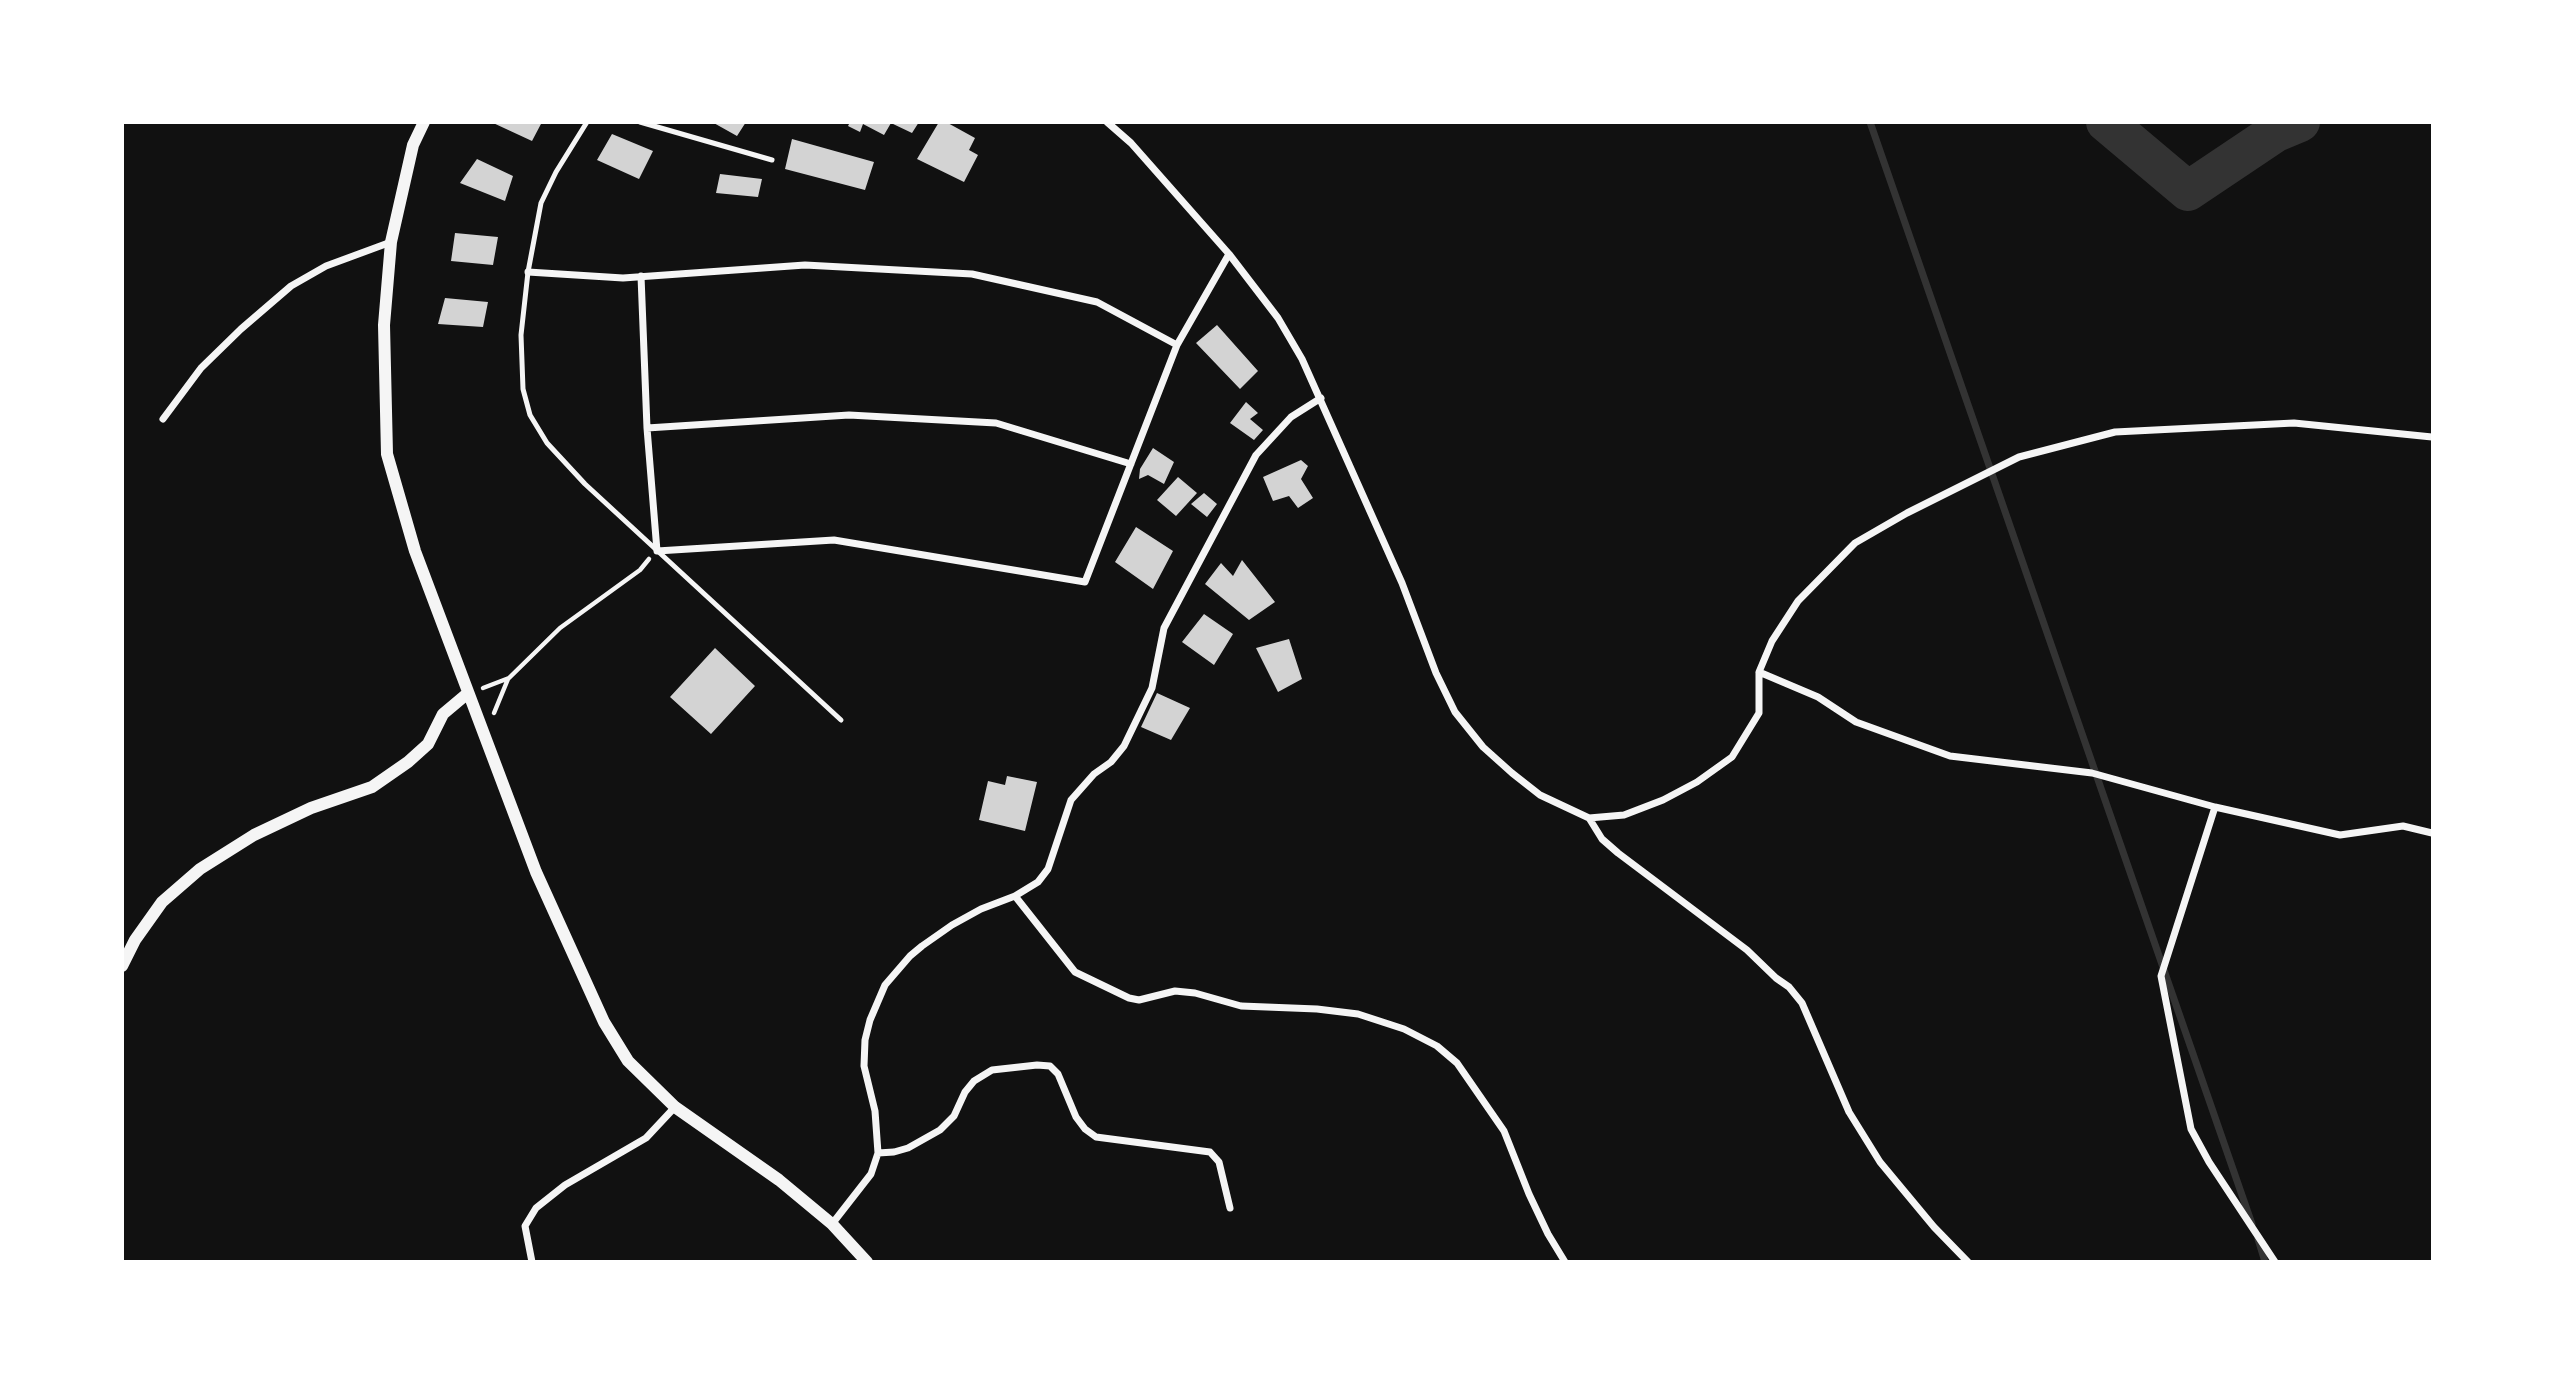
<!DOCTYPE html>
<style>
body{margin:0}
#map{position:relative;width:2555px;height:1384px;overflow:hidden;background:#111;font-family:"Exo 2",sans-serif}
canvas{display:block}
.frame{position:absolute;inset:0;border:124px solid #fff;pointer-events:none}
</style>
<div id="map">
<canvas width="2555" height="1384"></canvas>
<div class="frame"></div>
</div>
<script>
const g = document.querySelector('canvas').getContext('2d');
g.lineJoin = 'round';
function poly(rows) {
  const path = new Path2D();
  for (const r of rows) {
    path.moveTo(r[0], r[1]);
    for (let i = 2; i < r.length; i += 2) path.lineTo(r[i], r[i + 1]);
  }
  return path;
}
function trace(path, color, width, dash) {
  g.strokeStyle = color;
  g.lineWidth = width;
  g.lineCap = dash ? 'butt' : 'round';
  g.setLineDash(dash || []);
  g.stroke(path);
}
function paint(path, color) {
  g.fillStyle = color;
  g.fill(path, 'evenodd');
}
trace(poly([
 [1870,122,2252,1224],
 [2258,1239,2265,1262]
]), '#333', 7);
trace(poly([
 [2106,122,2188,191,2276,132,2300,122]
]), '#333', 40);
paint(poly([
 [491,122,542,122,532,141],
 [712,122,746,122,737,136],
 [850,122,919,122,912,133,891,123,884,135,863,124,860,132,848,126],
 [939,122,946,122,975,138,969,150,978,155,964,182,917,159],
 [612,134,653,151,639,179,597,160],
 [792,139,874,162,865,190,785,169],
 [477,159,513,176,505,201,460,183],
 [720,174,762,179,758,197,716,193],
 [455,233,498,237,493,265,451,261],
 [445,298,488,302,483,327,438,324],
 [1217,325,1258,371,1240,389,1196,343],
 [1246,402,1258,413,1250,419,1263,430,1254,440,1230,423],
 [1153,448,1174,462,1164,484,1148,475,1139,479,1140,469],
 [1301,460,1308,466,1301,479,1313,498,1298,508,1289,496,1273,501,1263,477],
 [1178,477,1197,493,1176,516,1157,500],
 [1204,493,1217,504,1207,517,1191,504],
 [1136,527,1173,551,1153,589,1115,562],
 [1242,560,1275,602,1249,620,1205,584,1221,563,1233,576],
 [1204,614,1233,634,1214,665,1182,642],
 [1289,639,1302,679,1278,692,1256,648],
 [715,648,755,686,711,734,670,697],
 [1157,693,1190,708,1171,740,1141,727],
 [1007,776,1037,782,1025,831,979,820,988,781,1005,785]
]), '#d3d3d3');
trace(poly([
 [483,688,509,678,560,628,640,570,649,559],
 [494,713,508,679]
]), '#f5f5f5', 4.5);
trace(poly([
 [587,122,556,172,541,203,528,272,521,335,523,389,530,415,547,443,585,484,841,720],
 [640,122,772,160]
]), '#f5f5f5', 5);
trace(poly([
 [1107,122,1131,143,1229,254,1278,318,1302,359,1402,583,1436,673,1455,712,1483,747,1512,773,1540,795,1589,818,1624,815,1663,800,1697,782,1732,757,1759,713,1759,672,1772,641,1798,601,1855,543,1907,513,2019,457,2115,432,2294,423,2432,437],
 [528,272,623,278,805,265,972,274,1097,302,1177,345],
 [641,276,647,428,657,551,834,540,1085,582,1177,345,1229,254],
 [163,419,201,368,241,329,291,286,326,266,391,242],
 [647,428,849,415,996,423,1131,464],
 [1759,672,1818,697,1856,722,1950,756,2092,773,2215,807,2340,835,2403,826,2432,833],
 [2215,807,2161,976,2191,1129,2209,1162,2275,1262],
 [1589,818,1602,839,1618,853,1747,950,1776,978,1789,987,1802,1003,1849,1112,1880,1162,1934,1227,1968,1262],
 [1015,896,1075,972,1129,998,1139,1000,1175,991,1195,993,1241,1006,1317,1009,1358,1014,1404,1029,1437,1046,1457,1063,1504,1131,1529,1194,1548,1234,1565,1262],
 [878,1153,894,1152,908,1148,940,1130,954,1116,965,1092,974,1081,992,1070,1037,1065,1050,1066,1058,1074,1076,1117,1085,1129,1096,1137,1210,1152,1219,1162,1230,1208],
 [832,1224,871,1174,878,1153,875,1111,864,1066,865,1040,870,1020,885,985,910,956,922,946,952,925,981,909,1015,896,1038,882,1048,869,1071,800,1094,774,1111,762,1124,746,1152,688,1164,628,1256,455,1291,417,1321,398],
 [532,1262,525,1226,536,1208,565,1185,646,1138,675,1107]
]), '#f5f5f5', 7);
trace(poly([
 [424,122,413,145,391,242,384,325,387,454,415,551,536,872,604,1022,628,1061,675,1107,779,1180,832,1224,867,1262],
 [122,966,135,940,162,902,200,869,254,835,311,808,372,787,408,762,428,744,443,714,468,693]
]), '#f5f5f5', 12);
</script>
